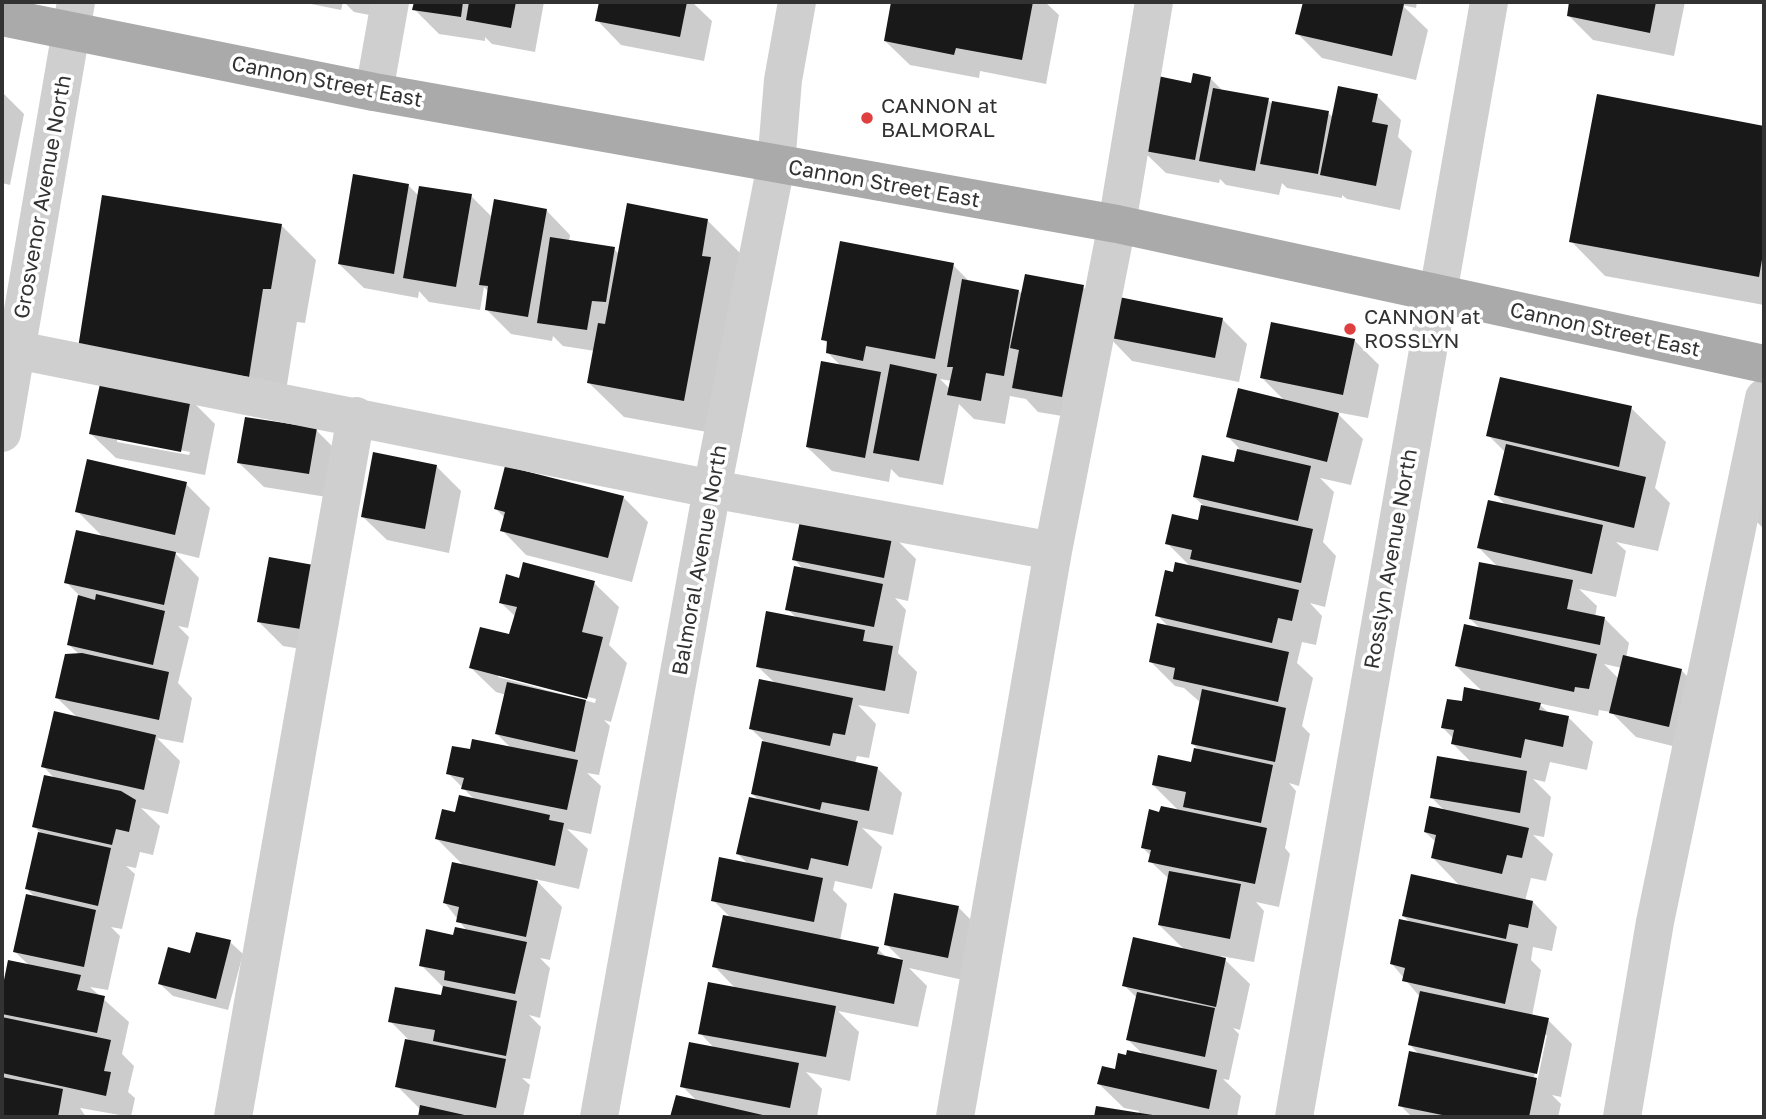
<!DOCTYPE html>
<style>
body{margin:0}
#map{position:relative;width:1766px;height:1119px;overflow:hidden;background:#fff;font-family:"Golos Text",sans-serif}
canvas{display:block}
.frame{position:absolute;inset:0;border:4px solid #323232;pointer-events:none}
</style>
<div id="map">
<canvas width="1766" height="1119"></canvas>
<div class="frame"></div>
</div>
<script>
const g = document.querySelector('canvas').getContext('2d');
g.lineJoin = 'round';
function paint(path, color) {
  g.fillStyle = color;
  g.fill(path, 'evenodd');
}
function poly(rows) {
  const path = new Path2D();
  for (const r of rows) {
    path.moveTo(r[0], r[1]);
    for (let i = 2; i < r.length; i += 2) path.lineTo(r[i], r[i + 1]);
  }
  return path;
}
function trace(path, color, width, dash) {
  g.strokeStyle = color;
  g.lineWidth = width;
  g.lineCap = dash ? 'butt' : 'round';
  g.setLineDash(dash || []);
  g.stroke(path);
}
function write(font, color, halo, rows, align = 'center') {
  g.font = font + ' "Golos Text",sans-serif';
  g.lineWidth = 7;
  g.setLineDash([]);
  g.textBaseline = 'middle';
  g.strokeStyle = halo;
  g.fillStyle = color;
  for (const [text, x, y, turn = 0] of rows) {
    g.save();
    g.translate(x, y);
    g.rotate((+turn || 0) * Math.PI / 180);
    g.textAlign = isNaN(turn) ? turn : align;
    if (halo) g.strokeText(text, 0, 0);
    g.fillText(text, 0, 0);
    g.restore();
  }
}
paint(poly([
 [301,2,343,2,341,10],
 [344,2,405,2,401,21,354,12],
 [415,2,544,2,535,52,492,44,485,37,485,41,439,34,414,9],
 [601,2,692,2,712,21,704,61,621,45,597,20],
 [893,2,1045,2,1059,15,1046,84,980,71,979,78,910,65,885,41],
 [1305,2,1417,2,1416,8,1402,5,1428,30,1416,80,1322,58,1297,33],
 [1571,2,1685,2,1674,56,1593,40,1568,15],
 [1210,78,1224,92,1268,100,1273,105,1328,113,1334,118,1377,96,1401,120,1398,137,1412,151,1400,210,1347,199,1342,195,1342,198,1287,188,1282,183,1279,195,1226,185,1220,179,1219,183,1166,173,1141,149,1192,85],
 [2,92,24,114,10,185,2,183],
 [1598,96,1764,128,1764,305,1605,276,1571,241],
 [409,186,419,196,471,196,492,217,546,210,570,235,569,242,614,249,619,254,707,220,742,255,718,434,624,417,589,383,595,351,563,346,553,336,552,341,511,334,487,310,489,292,484,287,480,310,429,302,419,291,418,298,364,288,339,264],
 [282,226,316,260,305,323,297,322,283,410,190,399,215,424,205,475,116,458,91,434],
 [117,438,190,452,189,455,117,442],
 [953,265,971,283,1019,291,1023,295,1083,287,1107,311,1086,420,1038,412,1026,399,1010,396,1005,424,974,419,959,404,943,485,899,477,891,469,889,482,832,471,807,447,841,366,827,352,829,345,823,339],
 [940,379,952,381,950,389],
 [1222,319,1247,344,1239,382,1132,361,1108,336],
 [1354,340,1379,365,1368,418,1336,412,1363,439,1351,485,1320,478,1334,492,1323,542,1336,556,1325,607,1310,603,1322,616,1316,645,1302,642,1297,663,1313,678,1302,726,1310,734,1299,786,1289,783,1296,791,1285,848,1290,854,1279,907,1256,902,1264,911,1254,962,1221,956,1250,984,1240,1030,1233,1028,1239,1034,1229,1080,1223,1079,1241,1096,1237,1117,1096,1117,1097,1108,1138,1114,1139,1111,1124,1108,1099,1084,1144,1055,1128,1040,1137,998,1124,985,1186,951,1159,925,1169,879,1150,861,1151,856,1143,848,1161,814,1180,812,1153,785,1192,764,1200,751,1192,743,1201,703,1184,688,1175,686,1151,662,1170,628,1157,615,1174,574,1191,567,1167,543,1199,522,1203,505,1194,497,1236,465,1239,448,1228,437,1285,401,1262,378],
 [1631,408,1666,442,1655,488,1670,503,1658,551,1616,542,1626,551,1616,597,1579,589,1597,606,1595,617,1605,619,1629,643,1626,658,1681,670,1706,695,1693,751,1636,737,1611,712,1599,710,1598,716,1538,703,1550,714,1569,718,1593,742,1587,770,1550,762,1545,782,1533,779,1551,797,1544,837,1533,835,1553,854,1546,881,1531,878,1525,901,1533,902,1557,927,1552,951,1533,947,1531,960,1541,970,1532,1016,1548,1020,1572,1044,1561,1097,1552,1095,1561,1104,1558,1117,1412,1117,1400,1105,1421,1056,1410,1045,1420,997,1392,964,1411,923,1403,916,1461,887,1433,858,1436,842,1425,832,1446,812,1432,798,1473,764,1453,744,1454,739,1443,728,1463,703,1483,692,1456,666,1482,630,1470,619,1499,568,1479,548,1507,506,1496,495,1506,453,1488,435],
 [1604,664,1622,668,1619,679],
 [1543,1035,1547,1035,1537,1082,1533,1082],
 [316,430,340,454,333,498,264,487,239,463],
 [1764,465,1764,529,1753,518],
 [436,466,461,491,449,553,387,540,362,516],
 [186,484,210,508,199,558,174,552,199,578,188,628,178,626,189,637,178,683,192,698,183,743,157,738,180,761,168,814,141,808,160,826,153,855,140,852,136,868,126,866,135,874,122,929,111,927,120,936,108,990,90,987,129,1022,122,1054,134,1066,128,1092,135,1098,131,1117,80,1108,86,1117,2,1117,2,1018,6,1019,2,1015,2,999,9,962,30,966,15,952,36,898,27,889,40,832,34,827,55,779,43,766,78,718,57,698,80,655,68,644,79,595,66,582,104,538,77,511],
 [623,497,648,522,632,582,526,555,502,530,505,518,496,509],
 [892,535,916,559,908,601,895,598,906,610,898,653,917,672,909,714,858,705,876,724,869,758,857,756,855,763,877,768,902,793,893,835,862,828,882,847,872,889,835,881,833,890,847,904,840,941,878,949,888,959,904,962,886,944,959,908,983,932,972,982,909,968,927,986,918,1027,838,1011,859,1032,850,1081,806,1072,822,1089,817,1117,672,1117,677,1098,698,1102,682,1086,715,1049,700,1033,737,990,714,966,731,918,713,900,749,865,738,854,760,801,752,794,764,741,751,729,775,683,758,667,797,618,787,609,804,570,794,559],
 [270,559,331,654,283,646,259,622],
 [520,580,594,583,619,607,609,645,627,663,611,722,604,720,610,726,599,775,587,773,601,786,591,834,567,829,588,849,579,889,535,879,562,907,550,960,540,958,550,968,540,1018,529,1015,541,1027,530,1079,522,1078,530,1085,523,1117,419,1117,421,1110,397,1086,411,1042,390,1021,443,997,444,988,421,965,455,937,467,931,445,903,465,867,437,839,456,814,475,800,448,773,472,751,512,749,497,734,506,695,496,692,471,668,511,636,516,617,501,603],
 [498,674,596,699,595,703,498,677],
 [230,942,243,954,228,1010,173,996,160,984,191,955]
]), '#0003');
paint(poly([
 [414,2,463,2,461,17,412,10],
 [469,2,516,2,511,28,466,20],
 [599,2,687,2,680,37,595,21],
 [891,2,1033,2,1022,60,956,48,954,55,884,41],
 [1303,2,1404,4,1392,56,1295,34],
 [1569,2,1656,2,1650,33,1567,16],
 [1193,73,1211,77,1195,160,1139,150,1153,75,1191,83],
 [1338,86,1378,94,1372,122,1388,125,1376,186,1320,175],
 [1213,88,1269,98,1255,171,1199,161],
 [1597,94,1764,126,1764,248,1759,277,1569,242],
 [1272,101,1329,111,1318,174,1260,164],
 [353,174,409,184,394,274,338,264],
 [419,186,472,194,456,287,403,278],
 [102,195,282,224,271,289,263,289,249,377,78,348],
 [494,199,547,209,528,317,485,310,488,286,479,285],
 [627,203,708,219,702,256,711,257,684,401,587,383,598,323,605,324],
 [550,237,615,247,606,302,592,301,587,330,537,323],
 [840,241,954,263,935,359,866,346,863,361,826,353,827,341,821,340],
 [1025,274,1084,285,1062,397,1012,388,1019,350,1010,348],
 [962,279,1019,290,1004,376,986,373,981,401,947,395,953,367,947,367],
 [1114,296,1223,318,1215,358,1106,337],
 [1271,322,1355,339,1343,395,1260,378],
 [821,361,881,372,865,458,806,447],
 [890,364,937,374,919,461,873,453],
 [1500,377,1632,406,1619,467,1486,436],
 [100,384,191,398,181,452,89,434],
 [1238,388,1339,413,1327,462,1226,437],
 [245,417,317,428,309,474,237,463],
 [1506,444,1646,477,1634,528,1494,495],
 [1237,449,1311,466,1298,521,1193,497,1202,455,1234,462],
 [373,452,437,465,425,529,361,517],
 [87,459,187,482,175,535,75,512],
 [505,466,624,496,608,558,500,531,505,512,494,509],
 [1488,500,1603,525,1592,574,1477,548],
 [1201,505,1313,529,1301,583,1190,559,1192,550,1165,544,1172,514,1198,520],
 [801,516,893,533,884,578,792,560],
 [76,530,176,552,164,605,64,583],
 [269,557,319,566,307,630,257,622],
 [523,562,595,581,582,632,603,637,587,699,469,668,480,627,509,634,517,607,499,603,506,574,519,578],
 [1175,562,1299,590,1292,621,1278,618,1272,643,1155,616,1165,570,1173,572],
 [1479,562,1573,580,1567,609,1605,617,1600,645,1469,619],
 [794,566,883,584,874,627,785,610],
 [96,594,165,611,153,665,67,645,78,595,95,600],
 [766,611,865,630,863,641,893,646,885,691,756,667],
 [1157,623,1289,652,1278,702,1173,679,1175,668,1149,662],
 [1464,624,1597,654,1589,689,1575,687,1574,692,1455,666],
 [82,653,169,672,159,720,55,698,65,654],
 [1623,655,1682,669,1669,727,1609,713],
 [759,679,853,698,845,735,833,733,830,746,749,729],
 [507,682,586,700,575,752,495,734],
 [1464,687,1541,703,1539,710,1569,716,1563,747,1525,739,1521,758,1451,744,1454,730,1441,728,1447,699,1462,701],
 [1202,689,1286,708,1275,762,1191,744],
 [54,711,156,735,144,790,41,767],
 [472,739,578,760,567,810,461,789,464,778,446,774,452,746,470,749],
 [762,741,878,767,869,811,822,802,820,810,751,794],
 [1194,748,1273,765,1261,823,1183,807,1186,792,1152,785,1158,755,1191,762],
 [1437,756,1527,771,1520,813,1430,798],
 [44,775,121,791,136,800,129,832,116,829,112,845,32,827],
 [459,795,550,815,549,820,564,823,555,866,435,839,442,809,455,812],
 [749,797,858,821,848,866,811,858,808,870,736,854],
 [1161,806,1267,828,1255,884,1148,862,1151,850,1141,848,1149,809,1159,812],
 [1429,806,1529,828,1522,858,1507,855,1502,874,1431,858,1436,835,1424,832],
 [38,832,111,848,98,906,25,889],
 [719,857,823,878,814,922,711,901],
 [452,862,538,881,526,937,456,922,459,907,443,903],
 [1169,871,1241,884,1230,939,1158,925],
 [1411,874,1533,901,1528,928,1509,924,1506,939,1402,916],
 [894,893,959,906,948,958,884,945],
 [26,894,96,910,84,967,13,952],
 [723,915,879,947,877,954,903,960,894,1004,712,967],
 [1399,919,1518,944,1505,1004,1402,981,1405,968,1390,964],
 [455,927,527,942,515,994,444,980,445,971,419,966,426,929,453,935],
 [196,932,231,940,216,999,158,984,168,947,190,953],
 [1133,937,1226,958,1216,1007,1122,986],
 [8,960,81,975,77,990,105,996,97,1033,2,1014,2,990],
 [708,982,836,1006,826,1057,698,1034],
 [443,986,517,1001,506,1056,433,1041,435,1030,388,1022,395,987,441,995],
 [1420,991,1549,1018,1537,1074,1408,1045],
 [1137,992,1215,1008,1205,1057,1126,1040],
 [2,1017,111,1040,104,1071,111,1072,106,1096,2,1073],
 [405,1039,506,1059,496,1108,395,1087],
 [689,1042,799,1063,790,1108,680,1087],
 [1127,1050,1217,1070,1209,1109,1097,1084,1102,1066,1115,1069,1118,1053,1126,1055],
 [1409,1051,1537,1078,1529,1117,1452,1117,1398,1106],
 [2,1077,63,1089,58,1117,2,1117],
 [676,1095,767,1116,767,1117,670,1117],
 [420,1105,469,1116,469,1117,418,1117],
 [1096,1106,1159,1116,1158,1117,1094,1117]
]), '#191919');
trace(poly([
 [374,92,390,2],
 [2,347,712,489,1053,551],
 [2,433,76,2],
 [233,1117,356,416],
 [599,1117,712,489,776,165,783,80,797,2],
 [955,1117,1053,551,1117,224,1154,2],
 [1294,1117,1489,2],
 [1622,1117,1655,922,1764,398]
]), '#cfcfcf', 38);
trace(poly([
 [2,17,374,92,1117,224,1764,364]
]), '#aaa', 38);
for (const [x, y, r, color] of [
 [867,118,7,"#df3f3f"],
 [1350,329,7,"#df3f3f"]
]) {
  const dot = new Path2D();
  dot.arc(x, y, r, 0, 2 * Math.PI);
  g.fillStyle = color;
  g.fill(dot);
  trace(dot, '#fff', 2.5);
}
write('21px', '#323232', '#fff', [
 ["Cannon Street East",327,82,11],
 ["Cannon Street East",884,184,10],
 ["Grosvenor Avenue North",43,197,-80],
 ["Cannon Street East",1605,330,12],
 ["Rosslyn Avenue North",1391,559,-80],
 ["Balmoral Avenue North",700,560,-80]
]);
write('21px', '#323232', '#fff', [
 ["CANNON at",881,106],
 ["BALMORAL",881,130],
 ["CANNON at",1364,317],
 ["ROSSLYN",1364,341]
], 'left');
</script>
